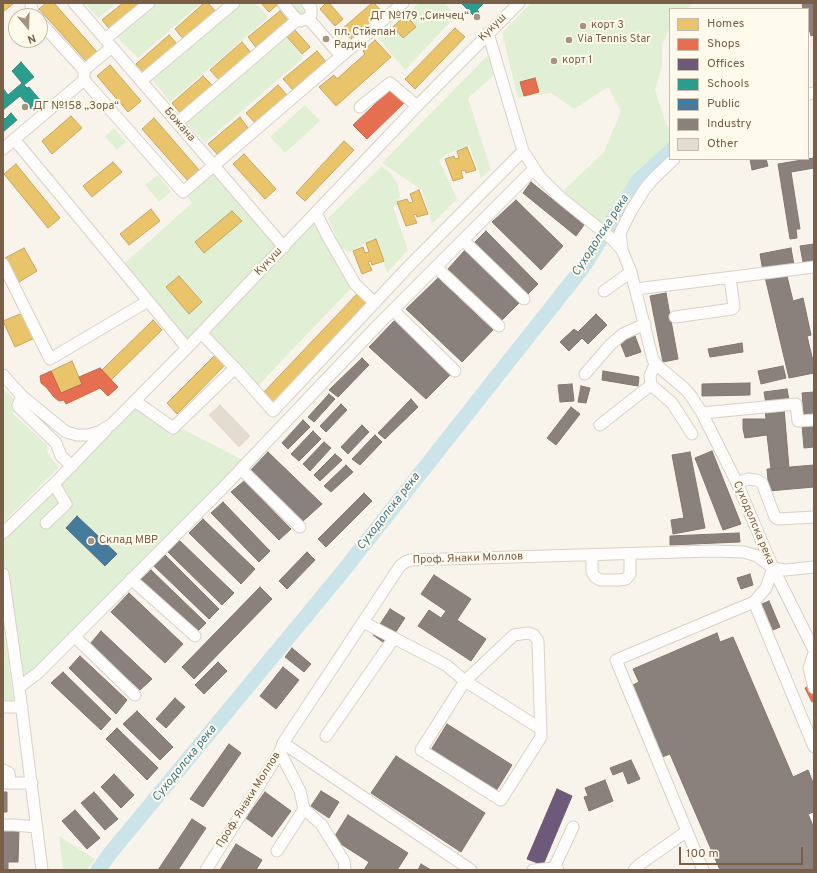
<!DOCTYPE html>
<meta charset="utf-8">
<style>
body{margin:0}
#map{position:relative;width:817px;height:873px;overflow:hidden;background:#f8f4eb;font-family:Overpass,sans-serif}
canvas{display:block}
.frame{position:absolute;inset:0;border:4px solid #795e48;pointer-events:none}
.legend{position:absolute;left:669px;top:8px;width:140px;height:152px;box-sizing:border-box;background:#fffaec;border:1px solid #c9bcaa;margin:0;padding:5px 7px;list-style:none;font-size:12px;color:#795e48}
.legend li{display:flex;align-items:center;gap:8px;height:20px}
.legend b{width:20px;border:1px solid #c9bcaa}
.north{position:absolute;left:8px;top:8px;width:40px;height:40px;box-sizing:border-box;background:#fffaec;border:1px solid #c9bcaa;border-radius:50%;rotate:161deg;font-size:11px;font-weight:700;line-height:16px;text-align:center;color:#795e48}
.north::after{content:'';display:block;margin:auto;width:14px;height:18px;background:#a59281;clip-path:polygon(50% 0,100% 100%,50% 72%,0 100%)}
.scale{position:absolute;left:679px;top:847px;width:124px;height:18px;box-sizing:border-box;border:2px solid #795e48;border-top:0;padding-left:5px;font-size:12px;line-height:14px;white-space:nowrap;color:#795e48;-webkit-text-stroke:3px #fffaec;paint-order:stroke}
</style>
<div id="map">
<canvas width="817" height="873"></canvas>
<div class="frame"></div>
<ul class="legend">
<li><b style="height:11px;background:#e9c46a"></b>Homes</li>
<li><b style="height:11px;background:#e76f51"></b>Shops</li>
<li><b style="height:11px;background:#6d597a"></b>Offices</li>
<li><b style="height:11px;background:#2a9d8f"></b>Schools</li>
<li><b style="height:11px;background:#457b9d"></b>Public</li>
<li><b style="height:11px;background:#8a817c"></b>Industry</li>
<li><b style="height:11px;background:#e5dcd1"></b>Other</li>
</ul>
<div class="north">N</div>
<div class="scale">100 m</div>
</div>
<script>
const g = document.querySelector('canvas').getContext('2d');
g.lineJoin = 'round';
function paint(path, color) {
  g.fillStyle = color;
  g.fill(path, 'evenodd');
}
function poly(rows) {
  const path = new Path2D();
  for (const r of rows) {
    path.moveTo(r[0], r[1]);
    for (let i = 2; i < r.length; i += 2) path.lineTo(r[i], r[i + 1]);
  }
  return path;
}
function trace(path, color, width, dash) {
  g.strokeStyle = color;
  g.lineWidth = width;
  g.lineCap = dash ? 'butt' : 'round';
  g.setLineDash(dash || []);
  g.stroke(path);
}
function write(font, color, halo, rows, align = 'center') {
  g.font = font + ' Overpass,sans-serif';
  g.lineWidth = 4;
  g.setLineDash([]);
  g.textBaseline = 'middle';
  g.strokeStyle = halo;
  g.fillStyle = color;
  for (const [text, x, y, turn = 0] of rows) {
    g.save();
    g.translate(x, y);
    g.rotate((+turn || 0) * Math.PI / 180);
    g.textAlign = isNaN(turn) ? turn : align;
    if (halo) g.strokeText(text, 0, 0);
    g.fillText(text, 0, 0);
    g.restore();
  }
}
paint(poly([
 [85,3,117,3,98,18],
 [155,3,201,3,138,58,115,35],
 [240,3,256,3,268,18,170,102,150,76],
 [284,3,306,3,310,8,298,19],
 [419,3,445,3,456,16,405,70,378,38],
 [531,3,693,3,687,9,670,9,670,27,662,45,662,67,655,90,666,124,670,129,670,141,632,176,603,223,601,222,599,223,563,191,604,152,621,111,608,87,574,109,551,93,518,98,502,33],
 [284,35,303,58,205,143,185,120],
 [488,55,494,75,468,98,491,170,481,178,469,145,447,154,439,160,457,199,432,224,422,190,382,163],
 [305,105,320,121,285,153,270,137],
 [114,128,126,142,117,150,105,137],
 [214,165,284,246,316,213,355,284,254,390,202,333,187,348,120,267,192,203,183,192],
 [382,166,390,173,398,185,400,198,390,201,398,199,401,203,393,207,408,250,387,273,379,248,372,239,350,252,341,248,328,218],
 [158,175,171,192,159,202,145,185],
 [3,389,14,399,13,414,47,445,48,454,59,467,3,523],
 [133,404,245,461,19,687,3,574,3,533],
 [3,622,14,702,3,701],
 [59,836,95,859,87,870,63,870]
]), '#e1f0d4');
paint(poly([
 [670,141,670,156,641,183,612,231,603,223,632,176]
]), '#cae4ea');
const homes = poly([
 [3,3,14,3,3,12,3,3],
 [46,3,54,3,97,52,86,61,39,9,46,3],
 [123,3,142,3,111,31,102,20,123,3],
 [204,3,208,3,217,13,185,41,175,29,204,3],
 [261,3,279,3,269,12,261,3],
 [326,3,329,3,343,19,335,26,320,9,326,3],
 [372,3,374,3,383,13,352,40,342,29,372,3],
 [280,11,290,23,258,50,248,37,280,11],
 [406,15,416,27,403,38,393,27,406,15],
 [455,28,465,37,415,89,405,79,455,28],
 [295,30,310,47,302,54,287,37,295,30],
 [169,35,178,45,145,74,136,64,169,35],
 [375,40,391,57,336,106,319,87,334,75,337,79,365,54,363,51,375,40],
 [242,42,252,54,220,81,210,70,242,42],
 [317,51,327,63,293,90,283,79,317,51],
 [110,65,141,101,128,112,97,76,110,65],
 [203,76,213,86,181,114,172,103,203,76],
 [278,85,287,95,255,123,246,113,278,85],
 [71,116,82,128,52,154,42,141,71,116],
 [240,117,248,128,217,154,208,144,240,117],
 [154,118,199,170,187,180,142,129,154,118],
 [344,141,354,150,305,201,296,193,344,141],
 [467,147,476,170,466,173,465,170,461,171,463,178,453,181,445,159,454,156,455,159,459,158,457,151,467,147],
 [244,154,276,189,265,199,233,164,244,154],
 [113,162,122,172,92,197,83,186,113,162],
 [16,164,60,218,48,228,4,174,16,164],
 [419,190,428,214,417,217,416,214,413,215,417,223,406,226,397,202,407,199,409,203,413,202,410,194,419,190],
 [151,209,160,221,129,245,120,234,151,209],
 [232,211,242,221,204,253,195,242,232,211],
 [376,239,384,261,372,265,371,261,368,262,372,270,362,274,353,251,363,247,365,253,369,252,366,243,376,239],
 [24,248,37,271,19,282,5,258,24,248],
 [179,276,202,302,189,314,166,287,179,276],
 [357,294,369,306,275,405,263,393,357,294],
 [25,312,37,337,15,347,3,321,25,312],
 [153,320,162,330,111,380,102,370,153,320],
 [218,352,228,362,177,414,167,403,218,352],
 [72,361,82,384,61,393,51,371,72,361]
]);
paint(homes, '#e9c46a');
trace(homes, '#c7a560', 1);
const shops = poly([
 [535,78,539,92,524,96,520,82,535,78],
 [392,88,405,102,367,139,353,125,392,88],
 [100,368,118,387,108,396,100,388,66,404,64,400,59,401,54,397,46,387,41,383,40,376,51,371,61,393,82,384,79,377,100,368],
 [814,683,814,701,812,702,805,688,814,683]
]);
paint(shops, '#e76f51');
trace(shops, '#c66a4e', 1);
const offices = poly([
 [557,789,572,796,543,865,527,859,557,789]
]);
paint(offices, '#6d597a');
trace(offices, '#715a6b', 1);
const schools = poly([
 [461,3,484,3,477,10,479,12,475,17,461,3],
 [21,62,34,77,24,85,27,88,29,87,41,101,31,109,20,96,3,110,3,88,8,95,22,83,12,71,21,62],
 [11,113,17,120,3,132,3,117,5,119,11,113]
]);
paint(schools, '#2a9d8f');
trace(schools, '#428a7a', 1);
const public = poly([
 [77,516,117,554,105,566,66,528,77,516]
]);
paint(public, '#457b9d');
trace(public, '#557284', 1);
const industry = poly([
 [802,3,814,3,814,35,811,36,808,25,808,9,803,9,802,3],
 [814,158,814,168,791,172,800,229,796,229,797,238,790,239,778,164,814,158],
 [750,159,766,159,768,166,752,170,750,159],
 [531,182,584,225,576,236,523,193,531,182],
 [516,200,563,246,541,270,492,222,516,200],
 [486,231,538,284,528,294,525,293,474,243,486,231],
 [814,244,814,260,803,262,800,246,814,244],
 [791,248,794,265,763,271,760,254,791,248],
 [465,250,519,303,502,320,448,269,465,250],
 [786,272,793,301,803,298,811,335,807,336,814,365,814,373,789,378,765,277,786,272],
 [438,278,493,330,462,362,406,309,438,278],
 [666,293,678,359,663,362,650,296,666,293],
 [596,314,607,325,588,344,582,338,569,351,560,342,574,329,578,332,596,314],
 [395,320,451,374,426,399,369,347,395,320],
 [635,336,641,352,626,357,620,342,635,336],
 [742,343,743,352,710,357,708,349,742,343],
 [362,358,369,365,338,397,329,390,362,358],
 [783,366,786,378,761,384,758,371,783,366],
 [603,371,639,377,638,386,602,380,603,371],
 [750,383,750,395,702,396,702,384,750,383],
 [572,384,574,401,560,402,558,385,572,384],
 [581,386,590,388,586,403,578,402,581,386],
 [787,389,789,400,766,404,764,392,787,389],
 [814,392,814,416,804,417,802,393,814,392],
 [329,394,335,399,314,422,308,417,329,394],
 [411,399,418,407,385,439,378,433,411,399],
 [341,404,347,410,326,432,320,426,341,404],
 [571,407,580,414,556,445,547,438,571,407],
 [784,408,789,468,771,469,767,435,745,438,743,429,743,419,766,419,765,410,784,408],
 [303,420,310,427,288,449,282,443,303,420],
 [814,424,814,447,804,448,802,425,814,424],
 [362,425,369,432,348,454,341,447,362,425],
 [313,431,321,439,299,461,291,454,313,431],
 [375,435,382,442,360,465,352,459,375,435],
 [324,442,331,448,310,471,303,464,324,442],
 [712,451,741,524,723,530,695,458,712,451],
 [268,452,322,504,302,522,249,472,268,452],
 [690,452,705,528,673,534,671,520,684,518,672,455,690,452],
 [335,454,342,460,320,481,314,475,335,454],
 [346,465,353,472,331,492,324,486,346,465],
 [814,465,814,487,769,491,767,469,814,465],
 [244,481,291,529,279,540,231,492,244,481],
 [364,493,372,501,326,547,318,539,364,493],
 [223,502,270,551,259,562,211,513,223,502],
 [203,519,255,569,241,584,189,533,203,519],
 [739,533,740,542,670,545,670,536,739,533],
 [179,540,234,593,222,605,168,552,179,540],
 [307,552,315,560,287,589,279,581,307,552],
 [165,555,219,609,209,619,154,566,165,555],
 [151,570,206,623,196,633,140,580,151,570],
 [750,574,753,585,741,589,737,578,750,574],
 [434,575,471,599,457,620,486,639,471,661,418,626,429,610,441,618,446,611,421,594,434,575],
 [260,587,272,599,194,679,182,667,260,587],
 [129,593,183,644,165,663,111,612,129,593],
 [769,601,780,627,773,630,762,604,769,601],
 [390,609,405,618,387,645,373,635,390,609],
 [101,631,152,679,140,690,90,644,101,631],
 [717,633,720,642,733,637,793,777,808,770,814,785,814,812,808,814,814,828,814,870,720,870,670,754,662,757,631,686,639,682,633,669,717,633],
 [292,648,311,664,304,672,285,657,292,648],
 [80,656,127,700,116,714,69,668,80,656],
 [218,662,227,671,204,694,195,685,218,662],
 [283,667,299,680,276,709,260,696,283,667],
 [63,672,111,719,101,730,51,683,63,672],
 [175,698,185,707,166,728,156,719,175,698],
 [137,711,173,747,160,760,123,724,137,711],
 [447,724,512,765,496,791,431,750,447,724],
 [117,728,158,768,147,780,106,739,117,728],
 [229,744,241,753,203,807,190,799,229,744],
 [396,756,485,813,461,852,371,793,396,756],
 [631,760,640,779,628,784,623,771,613,775,610,768,631,760],
 [114,774,134,795,121,808,101,787,114,774],
 [605,780,613,801,589,811,584,797,588,796,585,788,605,780],
 [321,791,339,802,329,818,311,806,321,791],
 [3,792,7,792,7,812,3,812,3,792],
 [94,792,118,819,105,830,81,803,94,792],
 [265,792,291,811,272,837,246,818,265,792],
 [75,810,100,838,87,849,62,821,75,810],
 [348,815,408,853,397,870,364,870,369,862,333,839,348,815],
 [192,819,206,828,178,870,158,870,192,819],
 [3,827,19,828,18,862,8,862,8,870,3,870,3,827],
 [236,844,262,860,256,870,220,870,236,844],
 [421,864,431,870,418,870,421,864]
]);
paint(industry, '#8a817c');
trace(industry, '#85766c', 1);
trace(poly([
 [98,870,112,851,340,575,584,266,619,210]
]), '#cae4ea', 15);
const building = poly([
 [220,405,250,436,239,447,209,415,220,405]
]);
paint(building, '#e5dcd1');
trace(building, '#e1d8cc', 1);
const minor = poly([
 [74,3,284,247],
 [283,3,297,20,301,21,308,18,311,15,311,8,307,3],
 [31,6,34,16],
 [308,18,341,56],
 [40,22,84,70],
 [488,33,523,151,540,177,560,197,612,239,622,250,631,272,653,360,658,366,685,389,691,396,702,413,737,483,773,568,814,650],
 [105,39,149,3],
 [84,80,183,192,403,3],
 [141,81,234,3],
 [808,94,814,93],
 [360,107,390,83,417,106],
 [177,123,297,20],
 [14,139,187,348],
 [3,149,84,80,84,70,112,47],
 [316,213,327,235,355,284,375,303],
 [463,240,524,299],
 [622,249,620,233,631,211,644,190,653,179,674,159],
 [3,264,50,359,148,301],
 [436,267,499,326],
 [636,289,814,267],
 [604,291,631,272],
 [393,310,455,371],
 [675,317,732,309,734,307,730,278],
 [206,338,235,368,273,411,409,266,523,151],
 [585,374,610,345,623,334,645,324],
 [3,375,22,396,66,432,77,435,88,435,99,432,112,424,187,348,417,106,519,3],
 [651,385,650,376,655,364],
 [22,396,18,405,19,407,56,443,61,456,72,466],
 [135,401,173,428,235,368],
 [702,413,796,404,798,421,814,420],
 [600,425,651,385,672,403,692,434],
 [241,469,300,527],
 [737,483,748,479,756,480,762,483,775,517,778,519,814,517],
 [46,523,66,504,54,484],
 [3,533,54,484,106,430],
 [592,555,592,572,595,577,600,580,619,580,626,579,630,574,630,554],
 [3,574,19,687,42,870],
 [131,579,195,636],
 [754,602,814,747],
 [363,622,446,665,465,681,421,750,501,800,541,737,538,641,534,635,528,633,514,635,465,681,541,729],
 [74,636,135,695],
 [814,653,809,668,814,688],
 [19,687,38,673,221,490,375,328,534,169],
 [3,707,22,707],
 [326,736,394,638],
 [283,743,471,870],
 [280,752,300,791,304,809,321,824,344,861,345,870],
 [3,770,9,773,10,783],
 [3,783,32,783],
 [3,825,14,825,37,827],
 [277,851,304,809],
 [206,870,280,752,283,743,400,566,405,562,411,560,713,551,744,552,757,556,773,568,785,570,814,567],
 [533,870,554,868],
 [558,870,554,868,573,827],
 [634,870,639,865,687,831],
 [703,870,616,660,754,602,766,588,773,568]
]);
trace(minor, '#d7d1c9', 13);
trace(minor, '#fefdfc', 11);
for (const [x, y, r, color] of [
 [477,17,4,"#a59281"],
 [583,26,4,"#a59281"],
 [326,39,4,"#a59281"],
 [569,40,4,"#a59281"],
 [554,61,4,"#a59281"],
 [25,107,4,"#a59281"],
 [91,541,4,"#a59281"]
]) {
  const dot = new Path2D();
  dot.arc(x, y, r, 0, 2 * Math.PI);
  g.fillStyle = color;
  g.fill(dot);
  trace(dot, '#fffaec', 1.5);
}
write('11px', '#795e48', '#fffaec', [
 ["ДГ №179 „Синчец“",469,17,"right"],
 ["корт 3",591,26],
 ["пл. Стйепан",334,33],
 ["Радич",334,46],
 ["Via Tennis Star",577,40],
 ["корт 1",562,61],
 ["ДГ №158 „Зора“",33,107],
 ["Склад МВР",99,541]
], 'left');
write('11px', '#795e48', '#fffaec', [
 ["Кукуш",493,28,-45],
 ["Божана",179,125,49],
 ["Кукуш",269,262,-46],
 ["Суходолска река",753,523,67],
 ["Проф. Янаки Моллов",468,559,-2],
 ["Проф. Янаки Моллов",249,800,-58]
]);
write('italic 12px', '#407a8e', '#fffaec', [
 ["Суходолска река",601,236,-57],
 ["Суходолска река",389,512,-52],
 ["Суходолска река",185,764,-51]
]);
</script>
